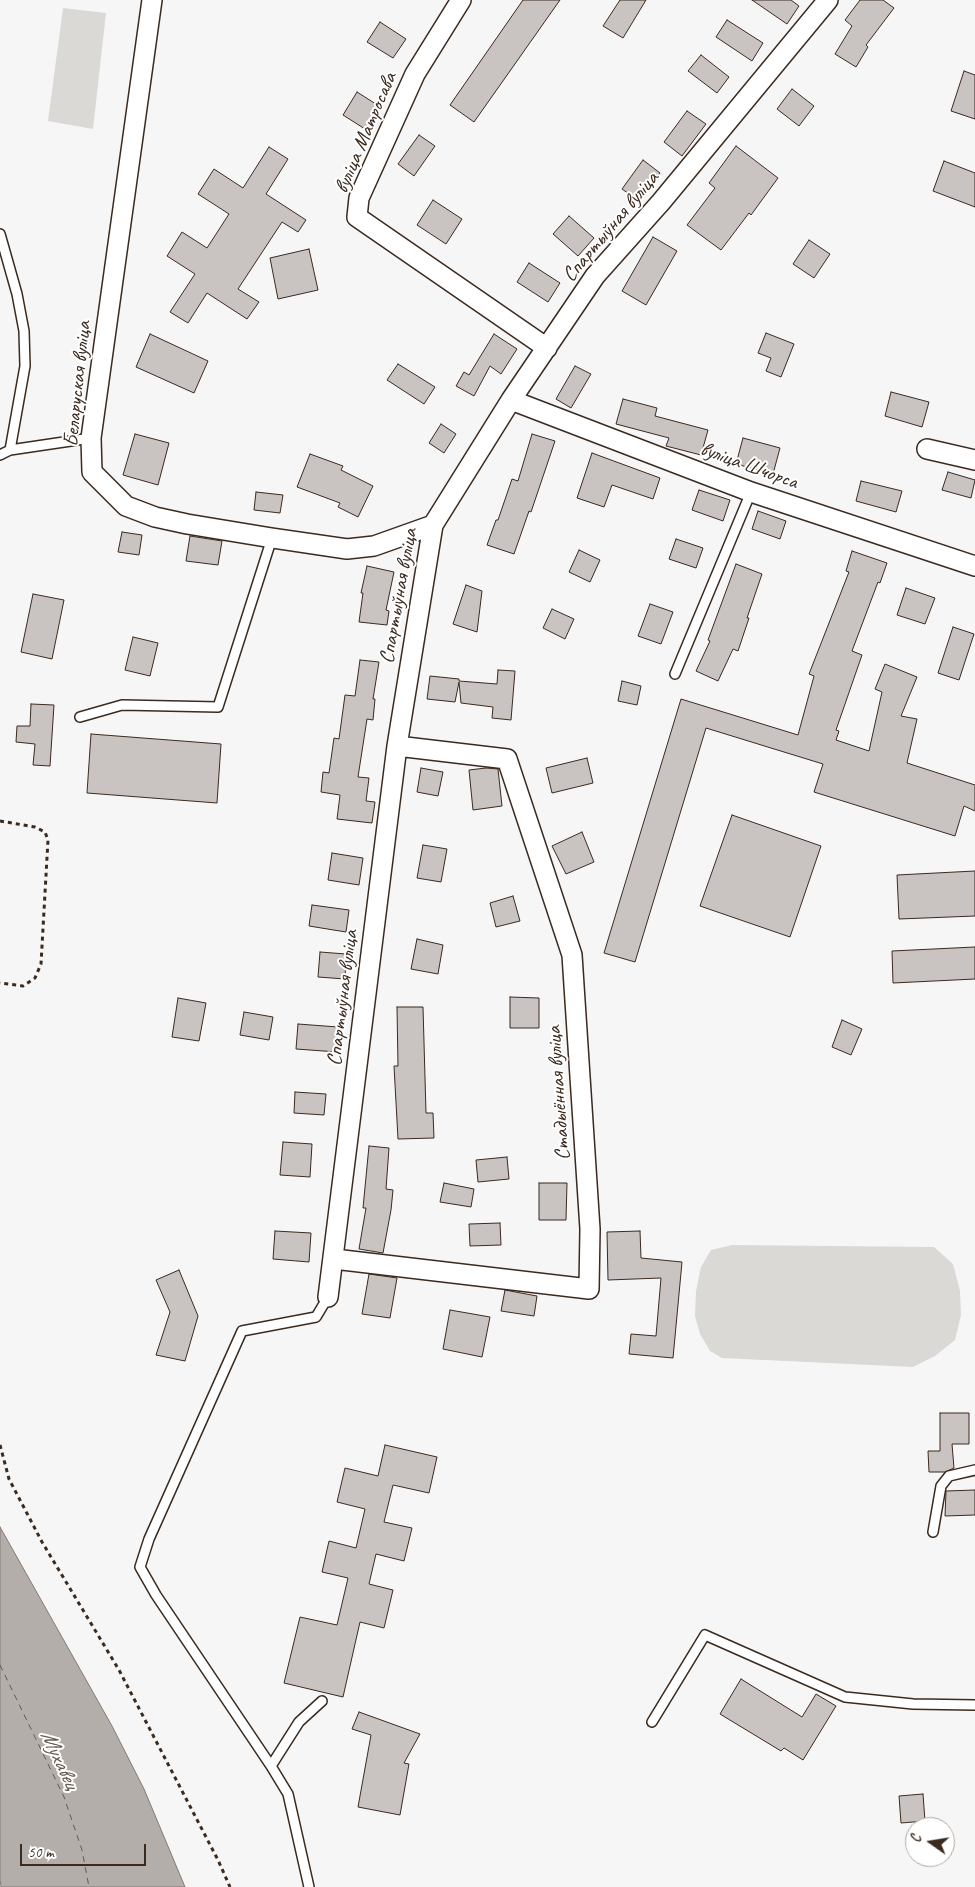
<!DOCTYPE html>
<meta charset="utf-8">
<style>
body{margin:0}
#map{position:relative;width:975px;height:1887px;overflow:hidden;background:#f7f6f6;font-family:Caveat,sans-serif}
canvas{display:block}
.north{position:absolute;left:905px;top:1817px;width:50px;height:50px;box-sizing:border-box;background:#fff;border:1px solid #b1aaa5;border-radius:50%;rotate:283deg;font-size:14px;font-weight:700;line-height:20px;text-align:center;color:#3b2a1e}
.north::after{content:'';display:block;margin:auto;width:18px;height:22px;background:#3b2a1e;clip-path:polygon(50% 0,100% 100%,50% 72%,0 100%)}
.scale{position:absolute;left:20px;top:1844px;width:126px;height:22px;box-sizing:border-box;border:2px solid #3b2a1e;border-top:0;padding-left:6px;font-size:15px;line-height:18px;white-space:nowrap;color:#3b2a1e;-webkit-text-stroke:4px #fff;paint-order:stroke}
</style>
<div id="map">
<canvas width="975" height="1887"></canvas>
<div class="north">С</div>
<div class="scale">50 m</div>
</div>
<script>
const g = document.querySelector('canvas').getContext('2d');
g.lineJoin = 'round';
function paint(path, color) {
  g.fillStyle = color;
  g.fill(path, 'evenodd');
}
function poly(rows) {
  const path = new Path2D();
  for (const r of rows) {
    path.moveTo(r[0], r[1]);
    for (let i = 2; i < r.length; i += 2) path.lineTo(r[i], r[i + 1]);
  }
  return path;
}
function trace(path, color, width, dash) {
  g.strokeStyle = color;
  g.lineWidth = width;
  g.lineCap = dash ? 'butt' : 'round';
  g.setLineDash(dash || []);
  g.stroke(path);
}
function write(font, color, halo, rows, align = 'center') {
  g.font = font + ' Caveat,sans-serif';
  g.lineWidth = 4;
  g.setLineDash([]);
  g.textBaseline = 'middle';
  g.strokeStyle = halo;
  g.fillStyle = color;
  for (const [text, x, y, turn = 0] of rows) {
    g.save();
    g.translate(x, y);
    g.rotate((+turn || 0) * Math.PI / 180);
    g.textAlign = isNaN(turn) ? turn : align;
    if (halo) g.strokeText(text, 0, 0);
    g.fillText(text, 0, 0);
    g.restore();
  }
}
paint(poly([
 [63,8,106,13,93,129,48,121],
 [732,1245,934,1247,953,1264,960,1291,961,1315,955,1340,935,1356,913,1367,722,1358,710,1351,700,1334,695,1316,696,1291,701,1267,711,1250]
]), '#dbd9d6');
const water = poly([
 [0,1527,112,1726,144,1789,185,1887,1,1887,0,1879,0,1527]
]);
paint(water, '#b4aeaa');
trace(water, '#847972', 1);
trace(poly([
 [0,1665,64,1797,82,1850,89,1887]
]), '#65584f', 1, [6, 5]);
const building = poly([
 [523,0,560,0,474,122,450,105,523,0],
 [620,0,646,0,623,38,603,26,620,0],
 [752,0,791,0,799,6,787,24,752,0],
 [860,0,883,0,894,8,866,45,868,47,856,67,835,54,852,26,845,20,860,0],
 [727,20,763,43,752,61,716,37,727,20],
 [380,22,406,39,393,58,367,42,380,22],
 [701,55,729,77,717,93,688,71,701,55],
 [964,71,975,75,975,119,951,111,964,71],
 [792,89,814,106,799,126,777,109,792,89],
 [357,92,379,106,365,129,343,115,357,92],
 [687,111,706,124,682,156,664,142,687,111],
 [419,135,435,146,414,176,398,164,419,135],
 [736,146,778,178,751,215,749,213,721,250,687,225,715,188,709,183,736,146],
 [269,147,288,159,266,194,306,220,298,232,282,222,238,289,259,302,247,319,207,293,188,323,170,312,195,274,167,256,182,232,207,248,229,214,198,194,214,169,243,188,269,147],
 [643,160,660,173,639,201,622,189,643,160],
 [944,161,975,173,975,207,933,191,944,161],
 [433,200,462,219,446,244,417,225,433,200],
 [569,216,594,238,578,256,553,234,569,216],
 [653,237,677,251,646,305,622,291,653,237],
 [809,240,830,254,814,278,793,264,809,240],
 [309,249,318,290,278,299,270,258,309,249],
 [529,263,560,283,548,302,517,282,529,263],
 [766,333,794,344,781,377,766,371,771,358,758,353,766,333],
 [150,334,208,361,194,393,136,367,150,334],
 [494,334,517,349,501,374,490,366,474,396,456,386,464,372,469,375,494,334],
 [398,364,435,387,424,404,387,380,398,364],
 [575,366,591,374,571,408,556,399,575,366],
 [891,392,929,402,922,427,885,416,891,392],
 [623,399,657,408,655,416,708,430,701,455,666,446,669,438,616,424,623,399],
 [441,424,456,434,444,453,429,443,441,424],
 [135,434,169,443,158,485,123,475,135,434],
 [532,434,555,441,531,512,529,511,514,554,487,545,496,520,498,520,512,479,518,481,532,434],
 [743,438,780,448,773,474,736,464,743,438],
 [592,453,660,478,653,499,612,485,604,507,577,498,592,453],
 [310,454,343,466,341,470,373,486,358,517,338,507,340,503,297,487,310,454],
 [948,472,975,480,971,498,942,490,948,472],
 [861,481,902,491,896,512,856,501,861,481],
 [699,490,730,500,723,521,692,510,699,490],
 [256,492,283,495,280,513,254,510,256,492],
 [758,511,786,521,780,539,752,529,758,511],
 [122,532,142,535,139,555,118,552,122,532],
 [190,536,222,541,218,565,186,561,190,536],
 [676,539,703,548,696,568,669,559,676,539],
 [579,550,600,560,590,582,569,572,579,550],
 [852,551,887,563,880,583,878,582,852,651,862,655,836,730,839,731,836,740,869,751,882,692,875,689,885,664,917,677,901,716,917,719,907,763,975,785,975,811,964,806,955,836,814,792,823,764,706,728,635,962,604,953,681,699,798,735,814,676,809,674,849,572,846,571,852,551],
 [736,564,762,574,747,618,749,618,738,651,733,649,718,681,696,671,710,641,708,640,736,564],
 [367,566,394,572,386,610,389,611,387,625,359,622,363,593,361,593,367,566],
 [466,585,482,591,477,632,453,624,466,585],
 [906,588,935,598,925,624,897,615,906,588],
 [33,594,64,600,52,659,21,652,33,594],
 [650,604,673,612,661,644,638,636,650,604],
 [552,609,574,619,565,639,543,628,552,609],
 [953,627,974,634,959,680,938,673,953,627],
 [133,637,158,643,150,676,125,670,133,637],
 [360,660,379,662,373,699,375,699,373,720,367,719,358,777,369,778,366,801,375,802,372,823,337,819,340,795,321,792,323,772,329,773,334,738,339,739,345,695,355,696,360,660],
 [498,670,515,671,511,720,492,718,493,707,461,703,459,682,455,702,427,699,430,676,459,679,459,681,497,684,498,670],
 [622,681,641,686,637,705,618,701,622,681],
 [31,704,54,705,50,766,33,765,35,744,16,742,17,726,30,726,31,704],
 [91,734,221,744,217,803,87,793,91,734],
 [587,758,593,783,552,793,546,768,587,758],
 [421,768,443,772,438,796,417,792,421,768],
 [486,768,498,769,502,806,473,810,469,770,486,768],
 [732,815,821,846,790,937,700,906,732,815],
 [582,832,594,862,566,874,552,846,582,832],
 [423,845,447,849,441,882,417,878,423,845],
 [332,853,363,858,359,885,328,880,332,853],
 [975,871,975,916,899,919,897,875,975,871],
 [513,896,520,921,496,927,490,903,513,896],
 [312,905,349,910,346,932,309,926,312,905],
 [417,939,443,945,438,974,411,969,417,939],
 [975,947,975,979,893,983,892,951,975,947],
 [320,952,346,954,345,979,318,977,320,952],
 [510,997,539,998,539,1028,510,1028,510,997],
 [178,998,206,1003,199,1041,172,1037,178,998],
 [397,1007,423,1007,426,1113,433,1113,434,1138,398,1139,394,1066,398,1066,397,1007],
 [244,1012,273,1017,269,1040,240,1035,244,1012],
 [842,1020,862,1029,851,1055,832,1047,842,1020],
 [298,1024,338,1027,337,1052,296,1049,298,1024],
 [295,1092,326,1094,324,1115,294,1113,295,1092],
 [283,1142,312,1144,310,1177,280,1175,283,1142],
 [369,1146,389,1148,386,1189,393,1190,391,1210,383,1253,359,1249,366,1208,363,1208,369,1146],
 [507,1157,509,1179,478,1182,476,1160,507,1157],
 [444,1183,474,1189,471,1207,440,1202,444,1183],
 [539,1183,567,1183,566,1220,539,1220,539,1183],
 [500,1223,501,1245,470,1246,469,1224,500,1223],
 [275,1231,311,1233,309,1262,273,1259,275,1231],
 [640,1231,641,1258,682,1262,673,1358,629,1354,631,1334,656,1336,661,1278,608,1280,607,1232,640,1231],
 [179,1270,198,1316,185,1361,156,1355,170,1312,156,1280,179,1270],
 [369,1274,397,1278,390,1318,362,1314,369,1274],
 [505,1290,537,1296,534,1316,501,1311,505,1290],
 [450,1310,490,1317,482,1357,443,1349,450,1310],
 [940,1413,969,1413,969,1444,952,1444,954,1468,945,1472,929,1472,928,1451,940,1451,940,1413],
 [385,1445,437,1457,429,1493,393,1485,384,1522,412,1528,404,1561,376,1554,369,1584,393,1590,384,1628,360,1622,343,1697,284,1683,300,1617,337,1625,348,1578,322,1572,329,1541,356,1548,365,1509,337,1502,345,1468,378,1476,385,1445],
 [975,1490,975,1515,945,1516,946,1491,975,1490],
 [741,1679,802,1717,816,1694,836,1706,803,1760,784,1748,781,1751,720,1714,741,1679],
 [359,1712,420,1734,404,1763,409,1764,400,1815,358,1807,371,1735,352,1729,359,1712],
 [923,1794,925,1821,901,1823,899,1796,923,1794]
]);
paint(building, '#c9c3c1');
trace(building, '#3b2a1e', 1);
const service = poly([
 [0,234,17,294,24,331,25,366,10,450],
 [0,455,10,450,91,438],
 [675,674,751,492],
 [80,717,122,705,218,707,272,538],
 [933,1532,941,1486,949,1476,975,1470],
 [652,1722,705,1635,845,1697,913,1704,975,1705],
 [271,1766,299,1722,322,1701],
 [309,1887,288,1794,271,1766,156,1595,140,1567,149,1539,242,1331,316,1317,328,1297]
]);
const minor = poly([
 [152,0,91,438,92,472,126,506,155,517,187,524,272,538,347,549,374,546,433,525],
 [461,0,415,74,359,198,357,217,547,348],
 [511,400,751,492,975,566],
 [927,449,975,460],
 [334,1259,589,1289,590,1229,572,955,507,759,397,746],
 [328,1297,397,746,433,525,511,400,595,276,661,202,828,0]
]);
trace(service, '#3b2a1e', 12);
trace(minor, '#3b2a1e', 22);
trace(poly([
 [0,821,35,827,45,832,48,840,41,964,35,978,23,986,0,983],
 [0,1445,9,1479,42,1542,119,1670,218,1860,230,1887]
]), '#3b2a1e', 3, [4, 4]);
trace(service, '#fff', 9);
trace(minor, '#fff', 19);
write('21px', '#3b2a1e', '#fff', [
 ["вуліца Матросава",366,133,-67],
 ["Спартыўная вуліца",611,227,-50],
 ["Беларуская вуліца",78,384,-84],
 ["вуліца Шчорса",749,466,20],
 ["Спартыўная вуліца",399,596,-80],
 ["Спартыўная вуліца",343,998,-83],
 ["Стадыённая вуліца",559,1093,-94]
]);
write('italic 22px', '#65584f', '#fff', [
 ["Мухавец",59,1760,65]
]);
</script>
